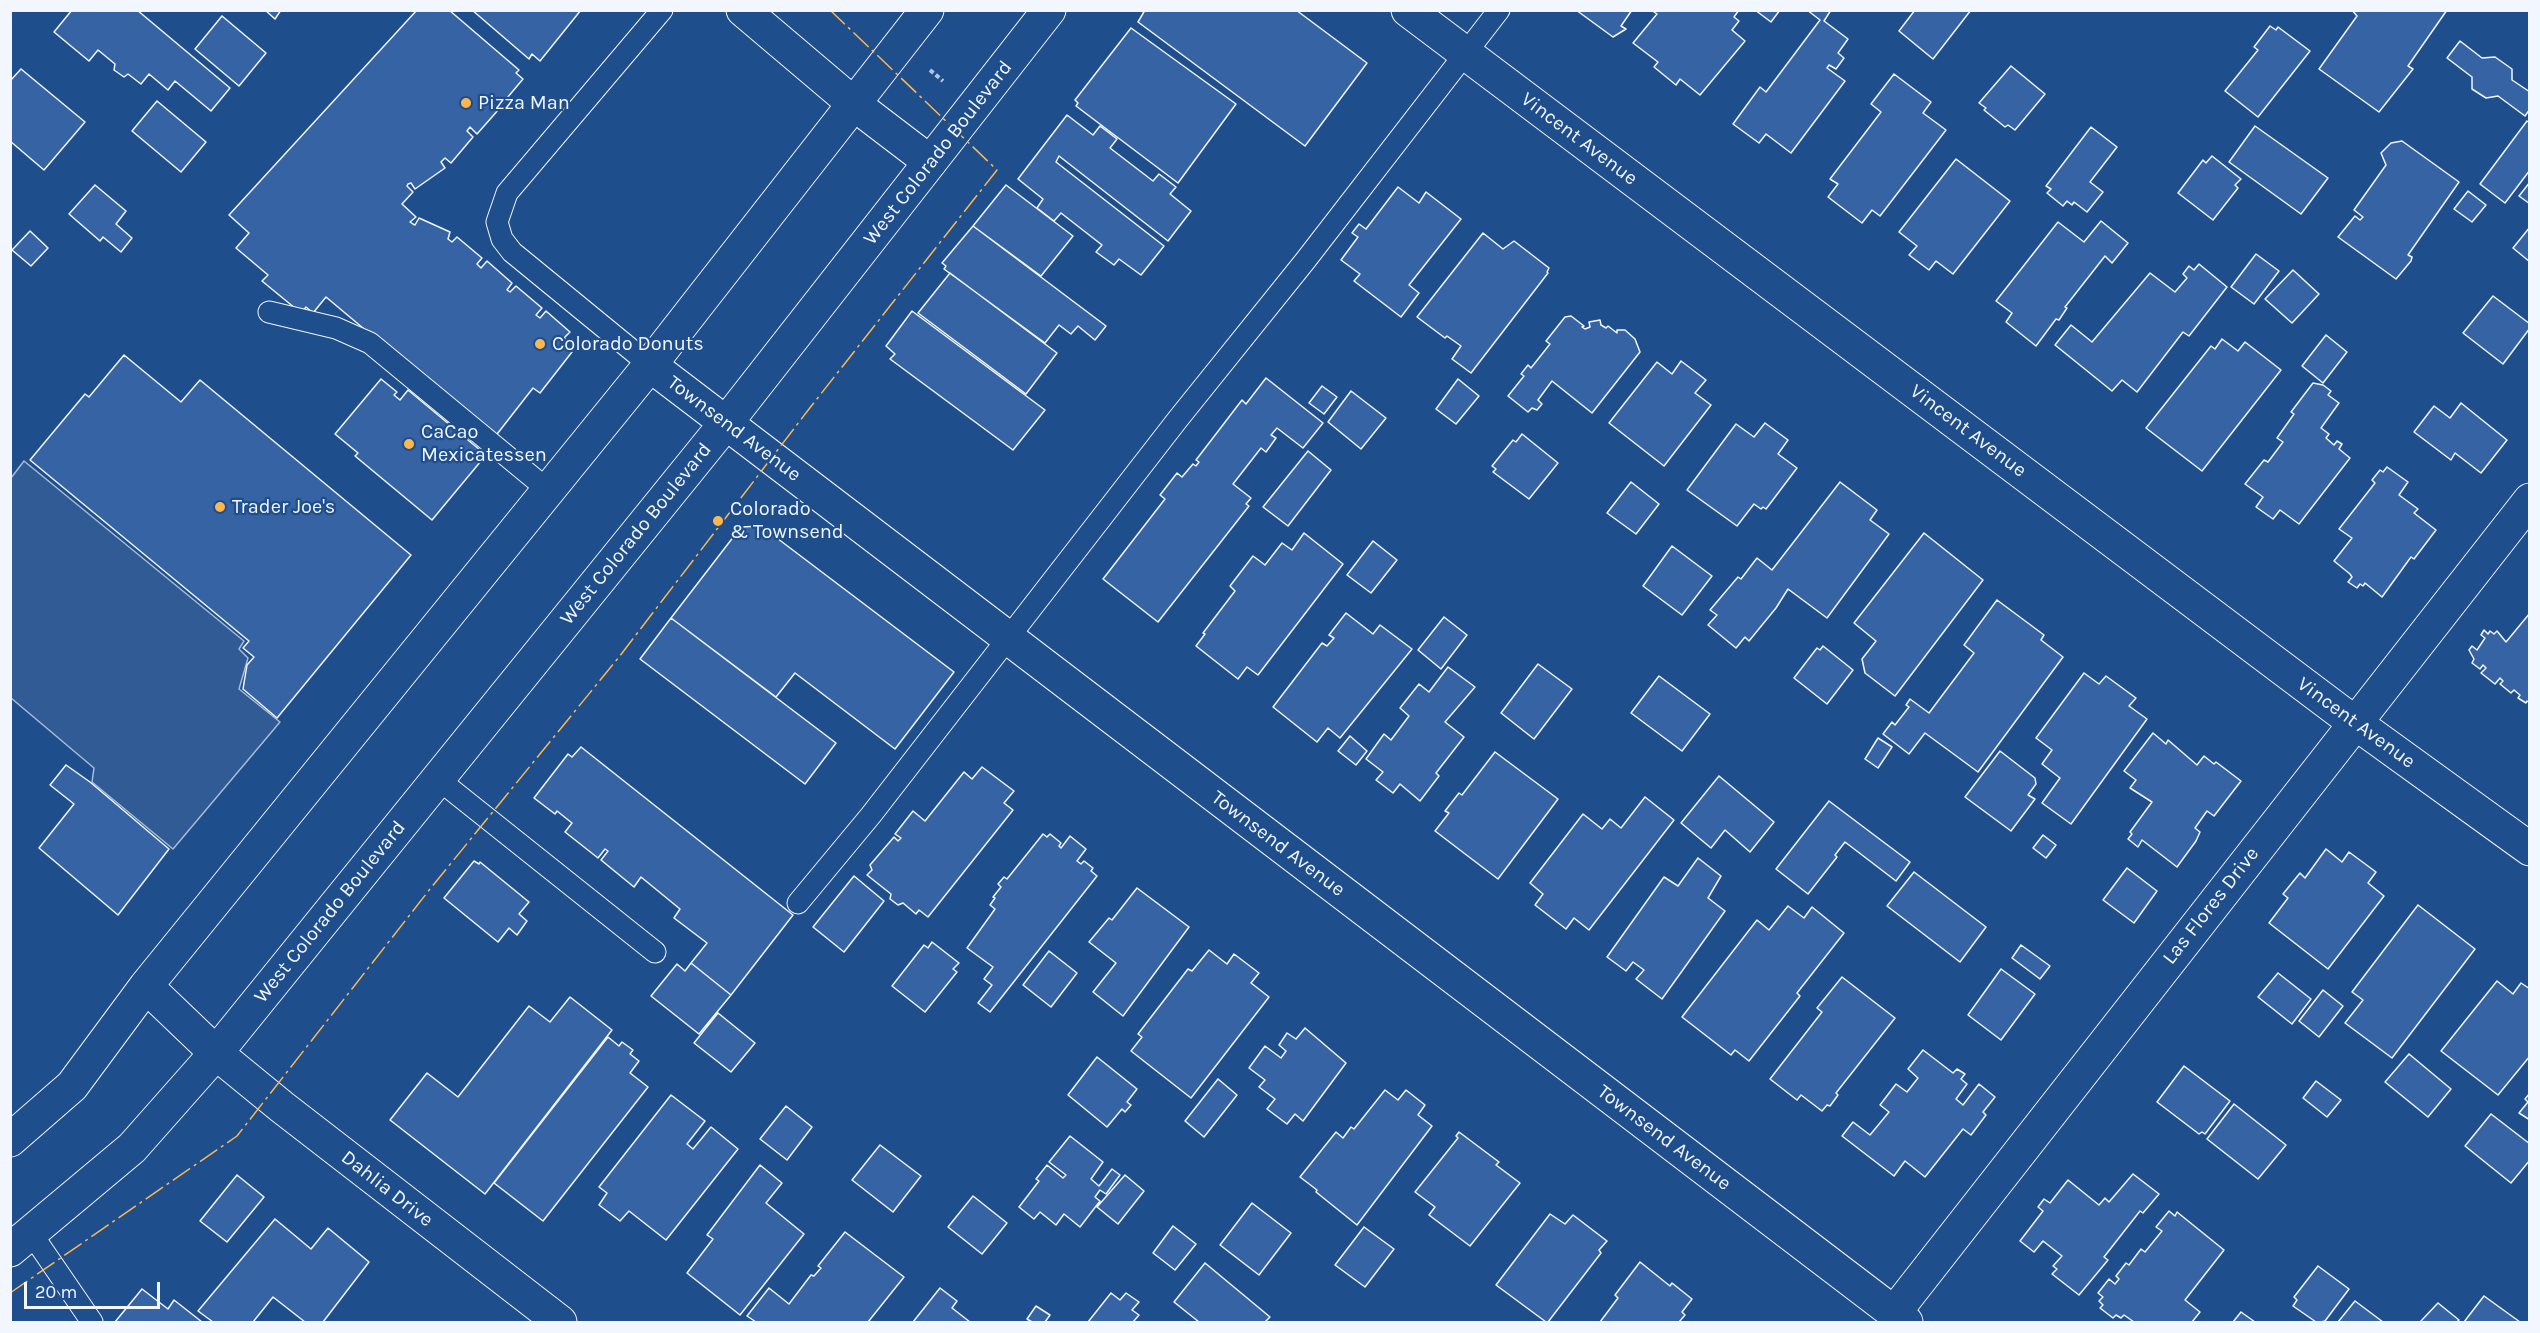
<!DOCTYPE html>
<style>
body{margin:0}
#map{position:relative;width:2540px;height:1333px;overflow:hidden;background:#1f4e8c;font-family:Karla,sans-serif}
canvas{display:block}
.frame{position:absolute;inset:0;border:12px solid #f2f6ff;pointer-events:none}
.scale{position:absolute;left:24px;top:1282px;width:136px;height:27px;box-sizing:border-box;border:3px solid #f2f6ff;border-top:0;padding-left:8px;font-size:18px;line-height:21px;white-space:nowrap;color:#f2f6ff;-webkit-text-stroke:4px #1f4e8c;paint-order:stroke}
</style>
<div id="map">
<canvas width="2540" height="1333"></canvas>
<div class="frame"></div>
<div class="scale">20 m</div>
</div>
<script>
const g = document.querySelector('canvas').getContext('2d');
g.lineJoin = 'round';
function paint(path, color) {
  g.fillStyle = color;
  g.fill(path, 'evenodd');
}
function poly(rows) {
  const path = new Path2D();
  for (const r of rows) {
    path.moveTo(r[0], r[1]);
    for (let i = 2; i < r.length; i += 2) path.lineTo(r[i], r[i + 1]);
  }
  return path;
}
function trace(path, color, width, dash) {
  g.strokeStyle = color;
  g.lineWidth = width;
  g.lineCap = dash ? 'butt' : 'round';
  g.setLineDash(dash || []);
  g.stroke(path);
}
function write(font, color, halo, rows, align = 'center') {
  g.font = font + ' Karla,sans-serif';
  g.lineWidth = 4.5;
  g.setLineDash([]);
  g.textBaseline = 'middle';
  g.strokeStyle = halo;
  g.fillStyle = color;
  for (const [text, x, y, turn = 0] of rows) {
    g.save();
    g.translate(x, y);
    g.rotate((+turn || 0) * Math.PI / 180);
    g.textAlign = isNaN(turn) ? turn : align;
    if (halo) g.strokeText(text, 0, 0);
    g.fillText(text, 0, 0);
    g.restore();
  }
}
const built = poly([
 [24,461,244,641,239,649,248,658,239,689,280,722,173,849,92,782,94,768,11,698,11,478,24,461]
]);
paint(built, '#305b95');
trace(built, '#a8bbd7', 1.5);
const building = poly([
 [72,10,137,10,230,88,211,111,175,81,168,90,149,74,141,84,128,74,124,77,114,70,115,64,98,50,89,61,54,32,72,10],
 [265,10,281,10,275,19,265,10],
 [417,10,449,10,519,70,516,73,523,79,502,104,495,98,492,103,499,109,477,134,470,127,467,131,473,137,451,163,445,158,441,162,445,168,415,189,411,183,408,184,407,186,413,192,402,204,416,217,410,222,413,224,415,225,419,218,450,232,448,239,452,242,457,237,482,258,477,264,481,268,487,261,512,283,507,290,510,292,516,286,542,308,536,315,540,318,546,311,570,332,564,338,569,342,565,347,572,352,540,393,533,388,494,438,326,297,313,313,306,307,301,313,262,281,268,275,236,248,249,233,229,215,417,10],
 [472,10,581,10,540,61,532,54,529,59,472,10],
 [1145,10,1296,10,1367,63,1305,146,1138,22,1145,10],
 [1576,10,1632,10,1621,26,1626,29,1613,37,1576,10],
 [1656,10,1739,10,1734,17,1739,21,1732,30,1745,41,1700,95,1680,79,1676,85,1654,67,1658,62,1633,43,1657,14,1654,12,1656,10],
 [1755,10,1780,10,1771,22,1755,10],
 [1807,10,1831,10,1824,21,1848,39,1838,53,1844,58,1836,69,1829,65,1827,68,1845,81,1791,153,1766,134,1759,143,1733,124,1760,87,1766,92,1820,20,1807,10],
 [1915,10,1971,10,1933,59,1899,31,1915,10],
 [2447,10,2408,66,2413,69,2379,112,2319,69,2357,16,2352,10,2447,10],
 [222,16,266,53,239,86,195,49,222,16],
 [2270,26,2276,30,2278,27,2310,51,2258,117,2225,91,2258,50,2254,47,2270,26],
 [1131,28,1236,104,1178,183,1076,106,1078,103,1075,100,1131,28],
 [2460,41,2482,58,2495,57,2512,69,2512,80,2530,92,2530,109,2525,116,2498,96,2486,98,2472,89,2472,77,2447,58,2460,41],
 [2011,66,2045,94,2015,130,2008,125,2005,127,1984,110,1986,108,1979,103,2011,66],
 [21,69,85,122,44,170,10,141,10,81,21,69],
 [1894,74,1931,102,1923,113,1946,130,1880,216,1872,210,1862,223,1828,197,1838,184,1830,179,1881,112,1871,104,1894,74],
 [157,101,206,142,181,172,132,131,157,101],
 [1067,115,1093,135,1100,126,1117,139,1110,148,1153,181,1159,174,1176,187,1170,194,1191,211,1168,241,1059,156,1056,162,1164,246,1141,275,1119,259,1114,265,1096,252,1102,245,1061,213,1054,221,1037,208,1043,199,1018,179,1067,115],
 [2527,121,2530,123,2530,170,2505,203,2480,184,2527,121],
 [2255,126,2328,178,2301,214,2229,162,2255,126],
 [2091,127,2117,147,2090,182,2103,192,2087,212,2074,202,2072,205,2067,201,2063,206,2047,193,2051,189,2046,186,2091,127],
 [2402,141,2459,182,2408,255,2412,257,2411,261,2396,279,2338,237,2355,216,2360,220,2363,217,2354,210,2386,165,2381,153,2391,143,2402,141],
 [2212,156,2241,179,2235,185,2238,188,2213,220,2178,193,2203,160,2206,163,2212,156],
 [1956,159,2010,201,1953,274,1936,261,1929,270,1909,255,1917,246,1899,232,1956,159],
 [2530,182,2530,204,2519,196,2530,182],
 [95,185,126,211,116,224,132,238,121,252,103,237,100,241,69,214,95,185],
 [1006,185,1073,236,1041,276,973,226,1006,185],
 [1398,187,1419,203,1426,192,1461,219,1409,285,1419,293,1401,317,1354,281,1360,274,1341,260,1358,237,1352,233,1359,224,1366,229,1398,187],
 [2468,191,2486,205,2472,222,2454,209,2468,191],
 [2101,221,2128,243,2112,263,2105,256,2065,307,2067,308,2059,320,2056,319,2036,346,2006,322,2012,313,1996,301,2058,222,2084,242,2101,221],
 [973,226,1106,326,1095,340,1078,326,1071,334,1059,325,1045,343,944,269,946,266,942,263,973,226],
 [2530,227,2530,262,2513,248,2530,227],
 [30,231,48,248,31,266,12,250,30,231],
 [1483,233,1503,249,1514,241,1549,268,1547,272,1548,273,1471,373,1452,359,1461,346,1447,336,1445,338,1417,317,1483,233],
 [2256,254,2279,271,2254,304,2231,287,2256,254],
 [2199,264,2227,287,2189,336,2183,332,2137,392,2122,380,2112,391,2055,345,2071,325,2092,342,2150,273,2175,292,2187,278,2183,274,2189,266,2194,270,2199,264],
 [2293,270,2319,294,2292,323,2265,299,2293,270],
 [950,273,1057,353,1026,394,918,313,950,273],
 [2493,296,2530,324,2530,328,2503,364,2463,333,2493,296],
 [912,311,1045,410,1013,450,890,359,895,354,886,346,912,311],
 [1571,316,1584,326,1582,327,1585,329,1590,327,1589,322,1600,320,1601,325,1606,328,1608,326,1617,333,1617,330,1625,330,1635,339,1640,352,1592,413,1552,381,1538,400,1542,404,1537,410,1532,408,1528,412,1508,396,1524,376,1521,374,1528,365,1531,368,1550,344,1546,341,1565,317,1571,316],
 [2326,335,2347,352,2323,383,2302,366,2326,335],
 [2222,339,2238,351,2245,342,2281,370,2202,471,2146,428,2211,346,2215,349,2222,339],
 [124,355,181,402,200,380,411,555,277,718,243,689,247,665,254,657,243,648,249,641,30,460,85,394,89,397,124,355],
 [1681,361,1706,380,1695,393,1711,405,1664,466,1609,423,1657,362,1672,374,1681,361],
 [1266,378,1323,423,1303,448,1277,428,1271,435,1276,438,1266,452,1261,448,1233,484,1251,498,1246,504,1249,506,1158,622,1103,579,1165,499,1160,495,1177,473,1182,477,1193,464,1196,466,1199,462,1196,460,1242,400,1246,404,1266,378],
 [381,379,397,392,394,395,400,400,408,390,486,455,432,520,355,456,358,453,335,434,381,379],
 [1458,379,1479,396,1456,424,1436,409,1458,379],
 [2313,383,2323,385,2331,391,2328,395,2339,403,2321,428,2329,434,2326,438,2334,445,2337,441,2342,444,2339,449,2350,458,2299,524,2280,510,2273,519,2256,507,2263,497,2245,484,2264,460,2268,462,2283,442,2277,438,2294,414,2291,412,2313,383],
 [1322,386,1337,397,1324,414,1309,403,1322,386],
 [1351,391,1386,418,1361,449,1328,422,1351,391],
 [2461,403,2507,440,2481,473,2455,453,2451,460,2414,432,2434,406,2450,418,2461,403],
 [1765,423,1788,440,1778,454,1797,468,1766,509,1763,507,1761,509,1754,504,1737,526,1687,490,1736,424,1754,437,1765,423],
 [1522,434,1558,463,1529,499,1493,472,1496,469,1492,466,1513,440,1516,442,1522,434],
 [1308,451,1331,470,1288,526,1263,507,1308,451],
 [2387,467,2408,482,2399,495,2418,509,2414,513,2436,530,2414,559,2411,557,2382,597,2365,583,2363,586,2360,584,2357,588,2348,582,2352,577,2350,574,2334,561,2352,538,2339,529,2375,483,2372,480,2380,470,2383,472,2387,467],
 [1631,482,1659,504,1636,534,1607,513,1631,482],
 [1840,482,1877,510,1870,520,1889,534,1827,618,1788,589,1776,608,1749,641,1745,637,1736,648,1708,625,1717,615,1710,610,1738,577,1741,579,1757,558,1772,570,1840,482],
 [761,526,954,672,895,749,795,673,776,697,671,618,741,527,761,526],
 [1304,533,1343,564,1258,675,1247,667,1238,679,1196,646,1205,634,1203,633,1235,591,1230,586,1253,556,1265,565,1282,543,1292,550,1304,533],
 [1924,533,1983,580,1895,696,1865,673,1862,659,1876,641,1854,623,1924,533],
 [1373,541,1397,560,1371,593,1347,575,1373,541],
 [1672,546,1712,576,1682,615,1643,586,1672,546],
 [1997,600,2044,635,2041,640,2063,657,1978,772,1925,733,1909,754,1883,734,1892,722,1895,725,1909,707,1906,705,1910,699,1929,713,1974,653,1964,645,1997,600],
 [1346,613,1373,634,1380,625,1412,649,1340,738,1328,728,1317,742,1273,707,1322,643,1327,646,1334,638,1329,635,1346,613],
 [2530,613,2530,703,2527,701,2526,703,2518,698,2520,695,2514,690,2511,693,2500,684,2503,681,2500,678,2495,684,2481,673,2486,668,2483,665,2480,669,2472,663,2474,659,2469,650,2472,646,2477,650,2485,638,2481,635,2484,630,2488,634,2490,631,2494,634,2497,631,2506,642,2530,613],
 [1444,617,1467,635,1441,669,1418,650,1444,617],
 [671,618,836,743,805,784,640,659,671,618],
 [1823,646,1853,670,1827,704,1794,678,1817,648,1820,650,1823,646],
 [1538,664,1572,689,1534,739,1501,713,1538,664],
 [1448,667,1475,687,1445,722,1464,737,1436,773,1439,776,1420,801,1400,784,1393,793,1376,780,1383,772,1366,759,1384,734,1391,740,1409,716,1400,708,1419,684,1429,692,1448,667],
 [2084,673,2099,684,2106,676,2136,698,2129,706,2147,719,2071,824,2042,803,2060,778,2042,764,2052,750,2036,738,2084,673],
 [1659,676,1710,714,1682,751,1631,713,1659,676],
 [2153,733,2166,744,2168,740,2197,765,2204,756,2214,764,2216,762,2241,781,2214,816,2207,811,2195,828,2200,832,2196,841,2177,867,2142,840,2138,847,2128,839,2132,834,2130,832,2152,802,2130,788,2136,780,2124,771,2153,733],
 [1350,736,1367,751,1356,765,1338,751,1350,736],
 [1878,738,1892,747,1878,768,1865,759,1878,738],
 [581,747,793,915,731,995,691,963,707,943,674,918,680,909,641,877,634,887,601,860,608,851,605,849,598,858,565,832,572,823,557,811,555,814,534,798,568,754,572,757,581,747],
 [2000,751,2035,778,2036,784,2028,795,2035,799,2011,831,1965,797,2000,751],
 [1495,752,1558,799,1498,879,1435,831,1449,813,1445,811,1459,793,1462,795,1495,752],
 [66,765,90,782,169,849,118,915,39,848,74,804,50,785,66,765],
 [982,767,1014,791,1004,803,1013,810,928,917,919,910,916,914,903,903,898,905,890,899,891,894,867,875,872,870,870,865,894,837,898,841,901,838,895,834,913,811,925,821,964,772,972,779,982,767],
 [1719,776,1774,822,1750,852,1725,830,1711,848,1681,823,1719,776],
 [1645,797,1674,820,1589,930,1574,918,1566,929,1535,905,1543,894,1530,883,1583,814,1602,829,1610,819,1621,828,1645,797],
 [1829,801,1910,862,1896,881,1845,842,1835,855,1837,857,1808,894,1776,869,1829,801],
 [1043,834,1047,837,1050,834,1061,843,1059,846,1061,848,1070,836,1086,849,1077,861,1081,864,1084,861,1093,868,1091,871,1097,876,990,1012,978,1003,992,985,984,979,993,967,967,948,995,909,990,905,995,898,993,897,1001,887,998,884,1004,877,1007,879,1043,834],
 [2043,835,2056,845,2046,858,2033,848,2043,835],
 [2326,849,2342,862,2349,852,2376,872,2368,883,2384,896,2328,969,2269,923,2288,898,2283,894,2300,873,2305,878,2326,849],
 [1698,858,1721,876,1708,898,1725,911,1662,999,1636,979,1644,970,1633,962,1626,971,1607,957,1664,877,1678,886,1698,858],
 [474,861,479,864,480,862,529,902,519,914,527,921,517,935,509,928,498,942,444,898,474,861],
 [2127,868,2157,891,2134,923,2103,900,2127,868],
 [1914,872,1986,927,1960,962,1887,906,1914,872],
 [854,876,884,901,844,952,813,927,854,876],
 [1137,888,1189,927,1123,1016,1093,992,1116,963,1089,942,1109,918,1112,920,1137,888],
 [2418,905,2475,949,2392,1058,2345,1023,2363,1000,2352,992,2418,905],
 [1788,906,1804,918,1812,907,1844,933,1797,993,1800,996,1749,1061,1735,1050,1731,1055,1682,1017,1757,920,1769,930,1788,906],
 [932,942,959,963,953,969,957,972,925,1012,892,986,924,945,928,948,932,942],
 [2021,945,2050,966,2040,979,2012,958,2021,945],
 [1209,950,1227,964,1234,954,1259,973,1251,983,1269,997,1191,1098,1131,1051,1142,1037,1138,1034,1188,969,1192,971,1209,950],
 [1049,951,1077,973,1051,1007,1023,985,1049,951],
 [691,963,731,995,699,1034,651,996,677,964,685,971,691,963],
 [2001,969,2035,994,2001,1040,1968,1015,2001,969],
 [2278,973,2311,999,2292,1024,2258,997,2278,973],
 [1842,977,1895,1018,1836,1093,1838,1095,1830,1106,1827,1105,1822,1111,1801,1095,1797,1100,1770,1079,1822,1012,1817,1008,1842,977],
 [2497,981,2513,994,2521,983,2530,989,2530,1056,2498,1095,2441,1051,2497,981],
 [2323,990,2343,1006,2319,1037,2299,1021,2323,990],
 [570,997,612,1030,485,1194,390,1120,427,1073,458,1097,529,1006,550,1022,570,997],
 [718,1013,755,1043,731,1072,694,1043,718,1013],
 [1305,1028,1346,1063,1303,1121,1295,1114,1287,1124,1267,1109,1275,1099,1259,1087,1265,1080,1249,1068,1265,1046,1281,1058,1286,1051,1279,1045,1287,1033,1296,1039,1305,1028],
 [608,1037,619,1046,622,1042,633,1050,630,1054,639,1061,630,1073,648,1087,543,1221,494,1183,608,1037],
 [1923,1050,1953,1073,1957,1069,1965,1074,1961,1079,1967,1084,1956,1099,1963,1105,1979,1084,1995,1097,1983,1112,1986,1115,1971,1135,1963,1129,1925,1177,1905,1161,1894,1176,1842,1136,1853,1122,1870,1135,1889,1112,1880,1105,1896,1084,1907,1092,1918,1078,1908,1069,1923,1050],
 [2409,1054,2451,1089,2428,1117,2385,1082,2409,1054],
 [1097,1057,1137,1089,1127,1102,1131,1105,1125,1112,1122,1109,1107,1127,1068,1095,1097,1057],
 [2184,1066,2230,1101,2205,1134,2202,1132,2199,1134,2157,1102,2184,1066],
 [1218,1079,1237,1095,1204,1137,1185,1121,1218,1079],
 [2316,1081,2341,1100,2327,1117,2303,1098,2316,1081],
 [1385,1090,1398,1100,1406,1090,1425,1105,1418,1115,1432,1126,1357,1225,1316,1192,1317,1190,1300,1177,1336,1132,1343,1138,1351,1127,1354,1129,1385,1090],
 [2530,1093,2530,1120,2519,1113,2528,1102,2525,1099,2530,1093],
 [671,1095,705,1121,687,1144,693,1149,711,1127,738,1149,666,1240,629,1211,620,1221,599,1205,607,1193,599,1187,671,1095],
 [2234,1104,2286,1145,2258,1179,2207,1139,2234,1104],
 [786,1106,812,1127,787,1160,760,1139,786,1106],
 [2491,1114,2530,1144,2530,1160,2511,1183,2465,1146,2491,1114],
 [1459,1132,1499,1162,1496,1165,1520,1183,1470,1246,1429,1215,1435,1207,1415,1192,1458,1138,1456,1136,1459,1132],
 [1070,1136,1103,1162,1091,1179,1099,1186,1112,1169,1120,1175,1106,1194,1100,1190,1095,1197,1100,1201,1080,1227,1064,1214,1056,1225,1040,1212,1034,1219,1019,1207,1039,1181,1036,1179,1047,1165,1063,1178,1066,1175,1049,1162,1070,1136],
 [880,1145,921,1176,893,1212,852,1180,880,1145],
 [760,1165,782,1183,766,1203,804,1234,740,1315,687,1273,713,1239,707,1235,760,1165],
 [2133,1174,2159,1194,2143,1213,2140,1211,2104,1257,2108,1260,2079,1295,2052,1274,2057,1269,2053,1266,2062,1256,2043,1241,2034,1252,2020,1241,2043,1211,2038,1207,2044,1199,2050,1203,2068,1180,2099,1205,2105,1198,2109,1202,2133,1174],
 [237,1175,264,1197,227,1242,200,1221,237,1175],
 [1125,1175,1144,1191,1118,1224,1097,1207,1125,1175],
 [973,1196,1007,1223,982,1254,948,1227,973,1196],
 [1252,1203,1291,1233,1259,1275,1220,1245,1252,1203],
 [2169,1211,2175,1216,2177,1212,2224,1250,2185,1300,2200,1312,2192,1322,2134,1322,2124,1315,2121,1318,2116,1315,2113,1318,2100,1308,2103,1305,2099,1301,2103,1297,2098,1293,2109,1279,2115,1284,2119,1279,2116,1276,2126,1263,2129,1265,2141,1249,2145,1252,2162,1231,2156,1227,2169,1211],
 [1550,1214,1565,1224,1573,1215,1607,1241,1599,1250,1601,1253,1548,1322,1546,1322,1496,1285,1550,1214],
 [275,1219,311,1249,328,1228,369,1262,323,1322,305,1322,273,1297,253,1322,213,1322,198,1311,275,1219],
 [1173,1226,1196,1244,1175,1270,1153,1253,1173,1226],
 [1364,1227,1394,1249,1365,1287,1335,1265,1364,1227],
 [845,1232,904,1277,868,1322,756,1322,747,1316,769,1288,789,1304,811,1275,814,1276,821,1268,818,1266,845,1232],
 [1640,1262,1670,1286,1672,1283,1692,1299,1682,1312,1685,1315,1679,1322,1600,1322,1618,1298,1615,1295,1640,1262],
 [1205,1263,1270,1317,1265,1322,1199,1322,1174,1302,1205,1263],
 [2318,1266,2349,1289,2325,1321,2321,1322,2316,1322,2293,1306,2297,1300,2294,1297,2318,1266],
 [940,1288,957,1301,952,1308,970,1322,913,1322,940,1288],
 [142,1289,168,1309,174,1300,202,1322,115,1322,142,1289],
 [1111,1293,1120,1300,1126,1293,1139,1302,1132,1310,1139,1315,1133,1322,1088,1322,1111,1293],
 [2484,1296,2520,1322,2464,1322,2484,1296],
 [2355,1301,2383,1322,2338,1322,2355,1301],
 [2438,1303,2459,1320,2457,1322,2420,1322,2438,1303],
 [1036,1306,1050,1315,1045,1322,1032,1322,1027,1319,1036,1306],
 [2241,1312,2255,1322,2233,1322,2241,1312]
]);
paint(building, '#3563a3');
trace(building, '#f2f6ff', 1.5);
const service = poly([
 [269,312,336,328,370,343,548,490],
 [650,365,512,252,502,239,497,222,507,193,662,10],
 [438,779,655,952],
 [798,903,871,815,1178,419,1305,261,1499,10],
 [31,1233,92,1322]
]);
const minor = poly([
 [1408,10,2339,711,2530,849],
 [650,365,1906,1322],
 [216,1053,282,1107,560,1322],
 [1894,1313,2530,500]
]);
const tertiary = poly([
 [743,10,854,104,930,162]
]);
const primary = poly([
 [146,986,216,1053],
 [10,1140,72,1086,146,986,650,365,927,10],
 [10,1250,132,1148,216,1053,726,423,1049,10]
]);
trace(service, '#f2f6ff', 23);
trace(minor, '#f2f6ff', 35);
trace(tertiary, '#f2f6ff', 35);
trace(primary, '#f2f6ff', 35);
trace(poly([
 [930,70,943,81]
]), '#b3c4dc', 4, [4.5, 3]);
trace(service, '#1f4e8c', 21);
trace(minor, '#1f4e8c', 33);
trace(tertiary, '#1f4e8c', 33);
trace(primary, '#1f4e8c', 33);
trace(poly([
 [10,1293,237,1136,430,889,619,657,809,409,997,170,830,10]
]), '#ffb74d', 1.5, [21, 4.5, 3, 4.5]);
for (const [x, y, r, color] of [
 [466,103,6,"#ffb74d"],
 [540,344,6,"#ffb74d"],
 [409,444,6,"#ffb74d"],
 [220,507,6,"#ffb74d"],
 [718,521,6,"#ffb74d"]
]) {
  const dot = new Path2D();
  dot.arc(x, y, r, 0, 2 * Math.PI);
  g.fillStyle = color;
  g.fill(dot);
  trace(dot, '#1f4e8c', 2);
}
write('20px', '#f2f6ff', '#1f4e8c', [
 ["Pizza Man",478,103],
 ["Colorado Donuts",552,344],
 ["CaCao",421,432],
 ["Mexicatessen",421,455],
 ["Trader Joe's",232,507],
 ["Colorado",730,509],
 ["& Townsend",730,532]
], 'left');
write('20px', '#f2f6ff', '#1f4e8c', [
 ["Vincent Avenue",1579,139,37],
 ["West Colorado Boulevard",938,153,-52],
 ["Townsend Avenue",734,429,37],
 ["Vincent Avenue",1968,431,37],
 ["West Colorado Boulevard",636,534,-51],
 ["Vincent Avenue",2356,723,36],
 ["Townsend Avenue",1278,844,37],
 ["Las Flores Drive",2211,906,-52],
 ["West Colorado Boulevard",330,912,-51],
 ["Townsend Avenue",1664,1138,37],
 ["Dahlia Drive",387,1189,38]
]);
</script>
